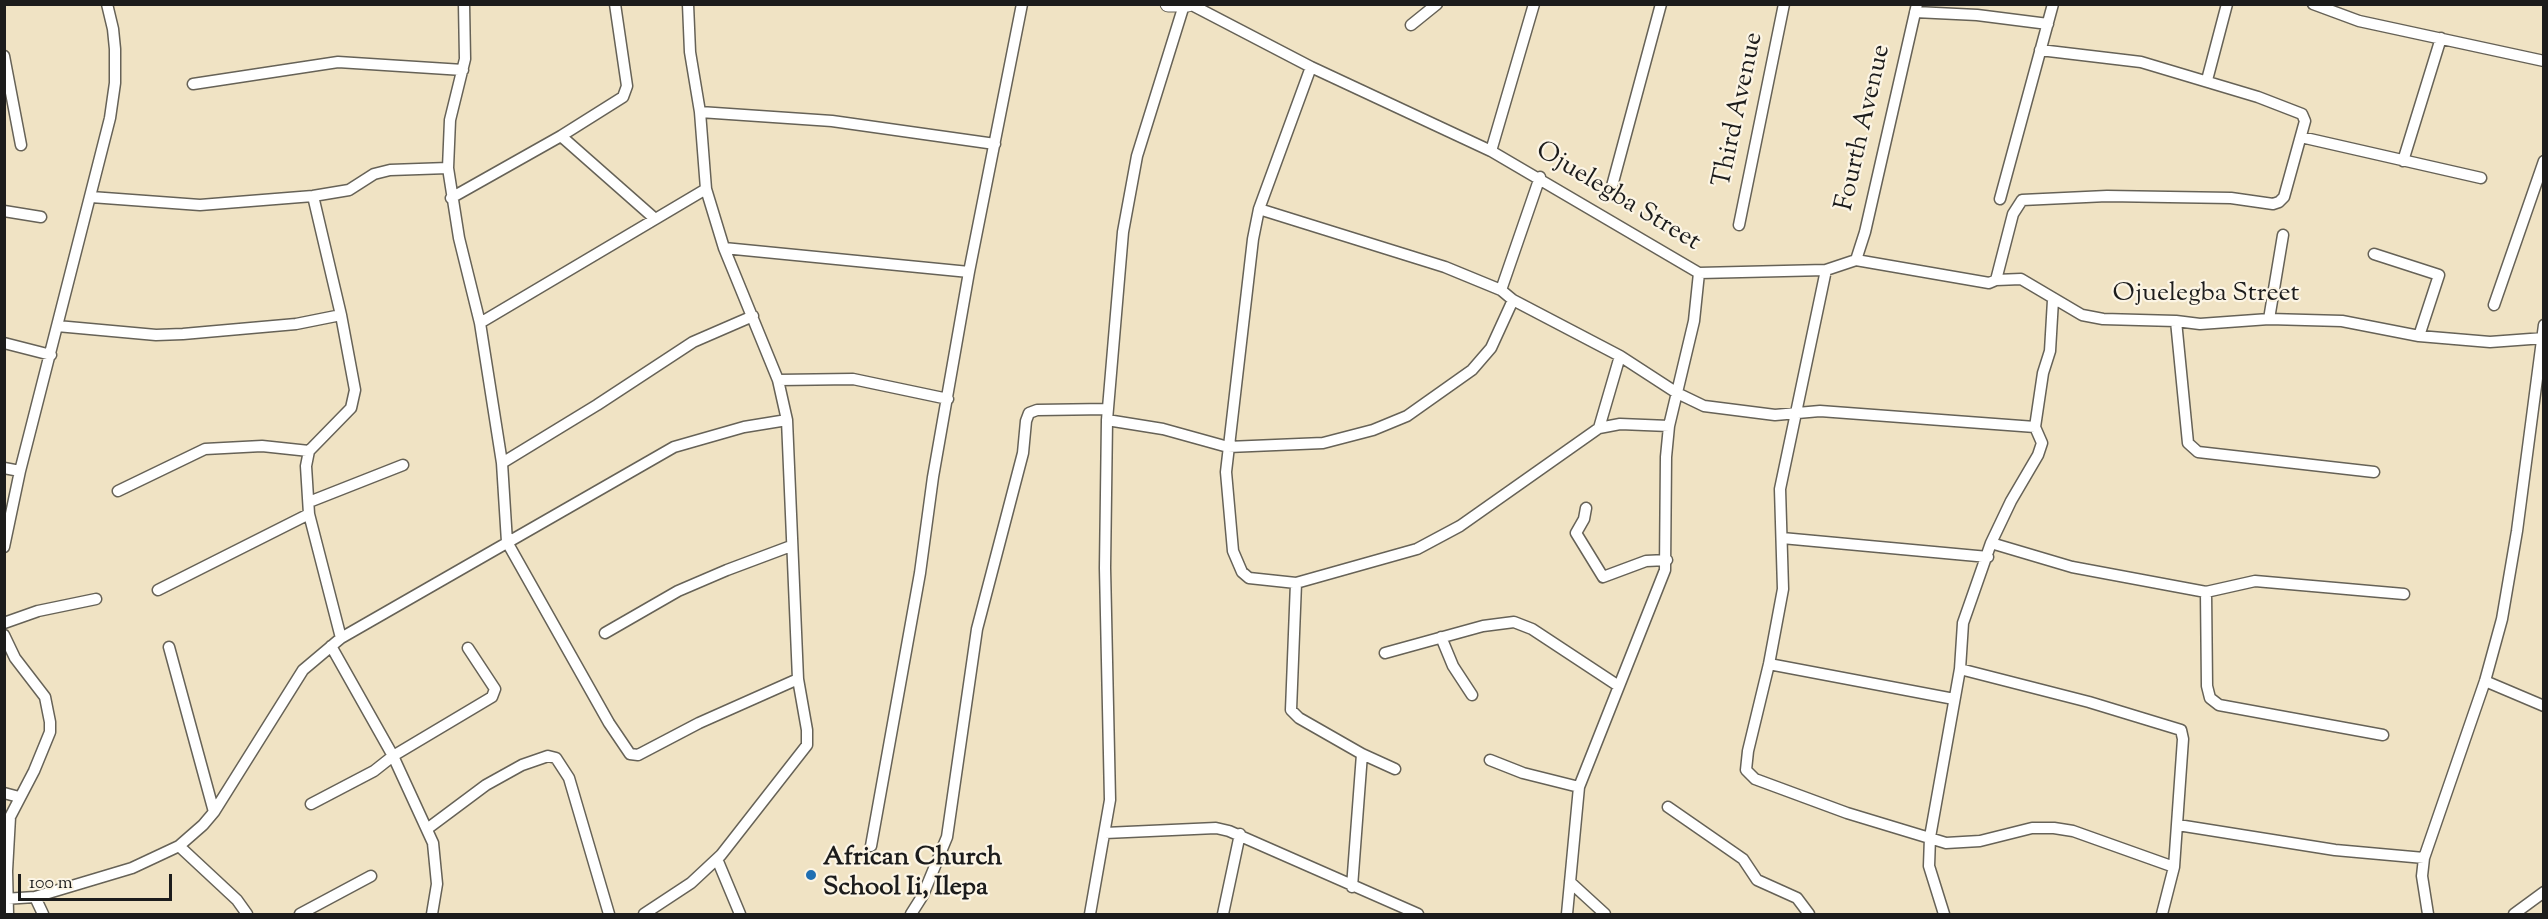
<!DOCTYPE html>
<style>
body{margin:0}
#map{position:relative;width:2548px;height:919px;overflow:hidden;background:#f0e3c4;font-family:"Sorts Mill Goudy",serif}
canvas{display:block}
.frame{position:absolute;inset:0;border:6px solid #1c1c1c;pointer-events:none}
.scale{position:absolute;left:18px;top:874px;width:154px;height:27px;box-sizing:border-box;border:3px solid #1c1c1c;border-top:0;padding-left:8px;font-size:18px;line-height:21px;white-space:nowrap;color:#1c1c1c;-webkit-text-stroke:4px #fcf5e5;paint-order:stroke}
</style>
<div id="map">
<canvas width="2548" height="919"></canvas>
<div class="frame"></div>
<div class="scale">100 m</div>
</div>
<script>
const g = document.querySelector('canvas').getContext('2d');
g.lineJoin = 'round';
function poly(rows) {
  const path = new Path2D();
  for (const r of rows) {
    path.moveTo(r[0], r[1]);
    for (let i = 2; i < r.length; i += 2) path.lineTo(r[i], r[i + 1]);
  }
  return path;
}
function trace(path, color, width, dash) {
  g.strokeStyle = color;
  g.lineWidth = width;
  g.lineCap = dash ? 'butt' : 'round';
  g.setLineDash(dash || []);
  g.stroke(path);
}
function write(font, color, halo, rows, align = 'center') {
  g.font = font + ' "Sorts Mill Goudy",serif';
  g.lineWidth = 4.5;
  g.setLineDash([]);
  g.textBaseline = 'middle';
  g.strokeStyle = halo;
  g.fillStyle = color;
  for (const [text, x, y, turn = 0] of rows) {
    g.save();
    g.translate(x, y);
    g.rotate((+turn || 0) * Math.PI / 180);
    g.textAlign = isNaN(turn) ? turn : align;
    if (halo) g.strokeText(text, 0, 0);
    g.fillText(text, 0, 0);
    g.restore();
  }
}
const street = poly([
 [464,4,465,59,450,120,448,168,459,238,480,323,502,463,507,542,609,723,630,754,638,755,699,723,798,679],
 [1190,4,1311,67,1491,151,1699,273,1826,270,1856,260,1989,283,1996,280,2021,279,2082,315,2103,319,2176,321,2200,324,2269,319,2342,321,2419,336,2490,342,2544,338],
 [2313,4,2359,21,2544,61],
 [1915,12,1977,15,2048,24],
 [1411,25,1437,4],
 [4,56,21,145],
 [1311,67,1259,209,1253,239,1226,472,1233,551,1242,572,1249,578,1296,583,1417,549,1460,526,1599,428,1620,424,1669,426],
 [2207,80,2227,4],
 [193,84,338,62,463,70],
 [700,112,832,121,995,144],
 [561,136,654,218],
 [2301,137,2481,178],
 [1491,151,1534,4],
 [2403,161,2441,38],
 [1612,186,1661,4],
 [313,196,341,315,355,390,351,408,309,451,306,466,309,514,341,638],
 [91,197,200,205,313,196,349,190,374,174,390,170,448,168],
 [451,198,561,136,623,97,627,86,615,4],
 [2000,199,2053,4],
 [1259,209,1445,267,1501,290,1513,300,1620,356,1677,393,1704,406,1775,415,1820,411,2035,427],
 [4,211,41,217],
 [1739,225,1784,4],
 [724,248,969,272],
 [2374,254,2439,275,2419,336],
 [1856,260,1865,232,1917,4],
 [1826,270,1780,489,1783,589,1769,664,1748,751,1746,770,1755,779,1847,813,1946,843,1980,841,2032,828,2054,828,2073,831,2174,867],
 [1996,280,2013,214,2022,200,2107,196,2231,198,2273,204,2279,202,2284,197,2305,121,2302,114,2258,97,2141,62,2040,50],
 [1501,290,1540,177],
 [2494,305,2544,161],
 [2269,319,2283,235],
 [2176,321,2188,443,2198,452,2374,472],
 [480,323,706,189],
 [57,326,156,335,183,334,296,324,341,315],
 [4,343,51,355],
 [778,380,853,379,948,399],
 [1107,420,1163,429,1228,447,1323,443,1373,430,1407,416,1472,370,1491,348,1513,300],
 [1599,428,1620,356],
 [502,463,597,405,693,342,753,316],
 [4,468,20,471],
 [118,491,205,449,262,446,309,451],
 [309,502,403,465],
 [1586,508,1584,519,1576,533,1603,577,1646,561,1667,560],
 [1782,538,1988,557],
 [1991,543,2072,567,2206,592,2255,581,2404,594],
 [4,547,20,471,110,118,115,83,115,49,113,29,107,4],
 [1296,583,1291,710,1299,718,1362,754,1395,769],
 [158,590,309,514],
 [2206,592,2207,686,2210,698,2219,705,2383,735],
 [4,623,38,611,96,599],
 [605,633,678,591,727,570,791,546],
 [4,635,15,658,45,697,50,722,50,732,34,771,10,817,7,871,8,914],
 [1441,637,1453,666,1472,695],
 [331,646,393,756,433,843,437,884,432,914],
 [169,647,214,812],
 [1385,653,1483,626,1514,622,1532,629,1617,685],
 [1769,664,1954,699],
 [1960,669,2089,702,2181,730,2183,739,2174,867,2162,914],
 [2485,681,2544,706],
 [1490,760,1523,773,1579,787],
 [4,793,19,797],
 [311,804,374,771,393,756,492,697,495,689,468,648],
 [1668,807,1743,859,1757,880,1797,898,1809,914],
 [2178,825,2335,850,2424,858],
 [427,829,486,785,522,765,548,756,556,758,569,778,609,914],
 [1105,833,1216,828,1229,831,1418,914],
 [179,846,237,900,247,914],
 [871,846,920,573,933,477,969,272,1022,4],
 [717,859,740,914],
 [1570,882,1605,914],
 [1352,887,1362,754],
 [35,897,43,914],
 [4,899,35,897,132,868,179,846,203,825,214,812,303,670,341,638,674,447,744,427,787,420],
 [300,914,371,876],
 [644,914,691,883,721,855,807,745,807,730,798,679,787,420,778,380,724,248,706,189,700,112,690,52,688,4],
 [911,914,923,895,947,837,977,629,1023,453,1026,421,1029,413,1037,410,1108,409],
 [1090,914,1110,800,1105,568,1107,420,1123,232,1137,156,1184,5],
 [1223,914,1240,834],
 [1567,914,1579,787,1665,570,1666,457,1669,426,1694,321,1699,273],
 [1944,914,1929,866,1930,837,1960,669,1963,623,1991,543,2011,501,2038,455,2042,443,2035,427,2043,373,2050,351,2053,300],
 [2428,914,2422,876,2424,858,2485,681,2502,619,2517,531,2544,325],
 [2514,914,2544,892]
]);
const secondary = poly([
 [1168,4,1188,4]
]);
trace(street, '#666257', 13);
trace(secondary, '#666257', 17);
trace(street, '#fff', 10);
trace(secondary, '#fff', 15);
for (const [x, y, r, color] of [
 [811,875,6,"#1f6fb2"]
]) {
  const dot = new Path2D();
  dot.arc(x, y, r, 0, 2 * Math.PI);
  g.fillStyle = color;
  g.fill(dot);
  trace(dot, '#fcf5e5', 2);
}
write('26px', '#1c1c1c', '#fcf5e5', [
 ["Third Avenue",1740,110,-78],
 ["Fourth Avenue",1865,128,-77],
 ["Ojuelegba Street",1617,198,31],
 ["Ojuelegba Street",2206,296]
]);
write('bold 26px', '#1c1c1c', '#fcf5e5', [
 ["African Church",823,860],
 ["School Ii, Ilepa",823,890]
], 'left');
</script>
